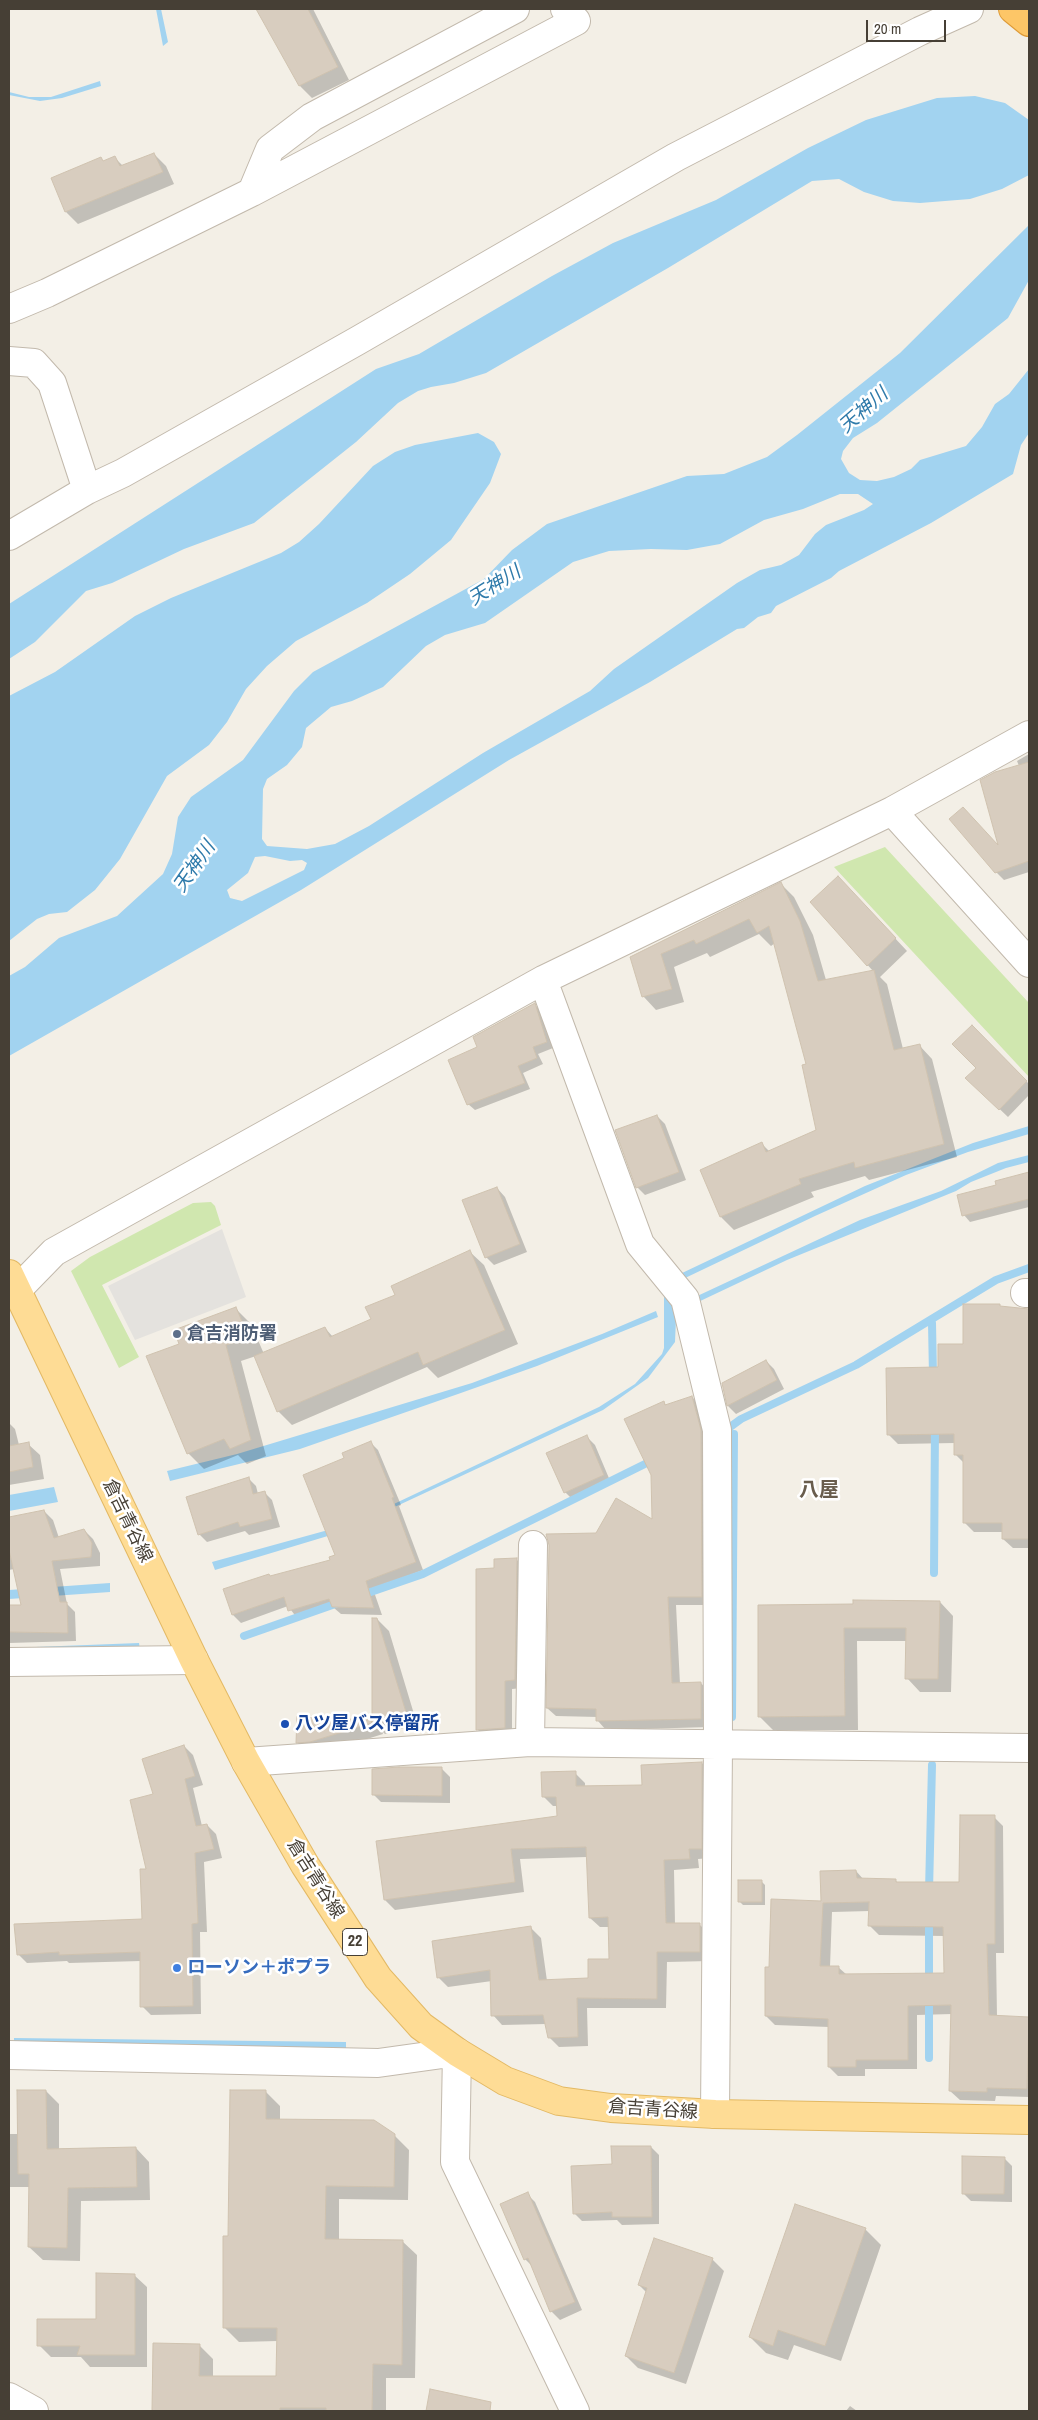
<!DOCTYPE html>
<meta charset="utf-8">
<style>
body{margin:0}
#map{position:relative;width:1038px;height:2420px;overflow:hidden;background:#f3efe6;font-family:"Archivo Narrow",sans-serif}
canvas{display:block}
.frame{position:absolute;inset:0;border:10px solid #463f35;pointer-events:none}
.scale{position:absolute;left:866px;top:20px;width:80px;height:22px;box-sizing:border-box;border:2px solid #463f35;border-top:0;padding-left:6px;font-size:15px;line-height:18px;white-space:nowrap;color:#463f35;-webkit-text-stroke:4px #fff;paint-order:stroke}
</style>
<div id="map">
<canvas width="1038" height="2420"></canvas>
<div class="frame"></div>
<div class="scale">20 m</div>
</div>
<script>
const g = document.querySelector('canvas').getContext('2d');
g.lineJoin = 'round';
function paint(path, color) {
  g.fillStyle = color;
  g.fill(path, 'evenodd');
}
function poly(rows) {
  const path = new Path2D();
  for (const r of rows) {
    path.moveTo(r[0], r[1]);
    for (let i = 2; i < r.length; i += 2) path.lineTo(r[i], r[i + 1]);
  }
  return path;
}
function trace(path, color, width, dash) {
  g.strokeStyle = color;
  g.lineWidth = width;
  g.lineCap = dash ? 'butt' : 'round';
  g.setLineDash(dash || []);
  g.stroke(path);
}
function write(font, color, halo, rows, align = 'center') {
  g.font = font + ' "Archivo Narrow","Noto Sans JP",sans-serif';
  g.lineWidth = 5;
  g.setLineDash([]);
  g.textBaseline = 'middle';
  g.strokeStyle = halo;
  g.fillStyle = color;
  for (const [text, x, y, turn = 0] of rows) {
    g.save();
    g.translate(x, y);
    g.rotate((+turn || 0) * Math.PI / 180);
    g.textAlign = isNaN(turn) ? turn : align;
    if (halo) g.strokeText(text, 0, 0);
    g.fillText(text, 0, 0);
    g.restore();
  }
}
paint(poly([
 [885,847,1029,1003,1029,1077,834,867],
 [211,1202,215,1206,221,1225,102,1285,139,1357,119,1368,71,1271,90,1257,193,1203]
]), '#d0e7af');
paint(poly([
 [222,1229,246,1297,135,1340,108,1286]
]), '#e4e2de');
paint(poly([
 [156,9,161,9,168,42,163,46],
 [100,81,101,86,62,98,40,101,9,95,9,92,29,97,51,97],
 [975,96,1005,103,1029,120,1029,175,1002,189,970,199,920,203,893,201,864,192,839,179,812,181,668,268,486,373,454,383,431,387,418,391,398,403,356,442,254,523,184,549,112,583,86,591,35,642,9,659,9,604,376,369,419,354,552,276,613,243,716,200,808,148,866,120,937,98],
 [1029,225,1029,280,1008,318,877,423,853,438,843,451,841,459,849,473,860,480,877,481,894,477,911,469,920,460,966,446,982,427,995,404,1009,394,1029,369,1029,433,1021,445,1013,474,931,523,839,571,831,578,776,606,771,613,758,617,744,628,737,629,650,682,509,760,301,890,9,1056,9,976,25,967,59,938,117,916,163,874,172,854,178,817,191,797,243,760,294,691,313,672,484,579,512,550,547,524,687,476,724,474,767,457,797,435,900,353],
 [840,494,858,494,873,504,864,510,826,525,815,534,799,555,781,565,760,570,737,583,614,669,590,691,483,753,369,826,335,844,307,849,267,846,262,839,263,789,267,779,287,765,302,747,306,728,331,707,352,701,383,687,426,646,445,635,485,623,573,562,609,551,651,549,687,550,720,544,764,520,803,509],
 [265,856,290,861,302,860,307,863,304,870,242,901,230,898,227,890,248,873,255,857],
 [478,433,494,442,501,454,490,483,451,540,410,574,367,603,296,641,267,666,246,689,227,722,209,745,167,776,120,859,95,890,67,912,49,914,37,919,9,941,9,696,55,672,135,616,171,598,281,553,299,542,319,524,373,466,395,452,415,445],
 [1029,1126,1029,1134,968,1152,906,1175,815,1216,683,1279,680,1274,865,1186,973,1143],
 [1029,1155,1029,1162,1006,1168,971,1182,956,1191,787,1260,696,1303,693,1298,860,1220,941,1191,998,1163],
 [664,1289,677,1296,675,1342,648,1378,603,1410,341,1532,215,1570,212,1562,339,1527,379,1511,599,1407,635,1384,662,1354,664,1348],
 [656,1311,658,1317,537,1366,458,1394,300,1449,170,1481,167,1471,237,1454,472,1383,602,1334],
 [54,1487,58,1502,9,1511,9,1495],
 [110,1583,110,1592,9,1599,9,1590],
 [139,1643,140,1650,9,1652,9,1648],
 [14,2038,346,2042,346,2048,14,2044]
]), '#a2d3f0');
paint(poly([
 [258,9,313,9,349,80,312,98,300,86],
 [154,154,166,166,174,184,78,224,66,212,52,179,115,158,123,166],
 [1029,754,1029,831,1024,834,1029,833,1029,872,1004,880,996,872,1019,766,1017,761],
 [781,884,794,897,813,935,826,980,873,971,811,902,850,890,907,951,880,977,887,984,903,1049,919,1045,932,1059,957,1157,869,1180,865,1176,811,1192,814,1197,734,1230,721,1217,762,1144,770,1152,818,1131,808,1064,775,943,771,946,759,934,710,957,707,953,674,967,684,1002,656,1010,643,996,632,957],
 [535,1005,541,1011,553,1048,538,1054,543,1064,523,1073,530,1089,475,1110,468,1104,479,1048],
 [972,1027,1029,1084,1029,1095,1008,1117,967,1078,978,1068],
 [657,1116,665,1124,686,1180,645,1195,637,1187],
 [1029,1173,1029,1207,970,1222,964,1215,997,1185,997,1181],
 [497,1188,505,1197,527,1252,494,1265,486,1257],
 [470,1252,484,1265,518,1344,438,1378,427,1367,292,1425,278,1411,256,1356,241,1361,266,1456,247,1464,238,1455,204,1469,188,1453,181,1344,235,1308,251,1324,264,1354,325,1328,333,1337,372,1319,396,1296],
 [1001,1307,1029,1309,1029,1548,1013,1548,1003,1539,1003,1532,974,1532,964,1522,964,1463,955,1454,955,1443,898,1444,889,1435,940,1368],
 [766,1361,774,1369,784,1389,736,1414,728,1406,723,1384],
 [692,1397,701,1406,709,1440,710,1605,676,1605,680,1684,701,1683,709,1692,710,1727,606,1730,598,1721,598,1717,556,1716,547,1708,597,1535,653,1521,663,1402,667,1406],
 [9,1423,15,1429,19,1445,28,1444,40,1455,44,1479,9,1485],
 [587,1437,595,1445,611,1483,573,1500,565,1492],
 [370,1442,378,1450,401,1505,399,1506,423,1570,373,1589,382,1615,341,1614,334,1608,297,1618,288,1606,241,1623,233,1615,270,1577,332,1561,337,1556,345,1459],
 [248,1478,256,1486,258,1494,264,1492,272,1500,280,1527,249,1535,245,1531,207,1542,199,1534],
 [44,1511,53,1520,59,1538,84,1530,93,1539,100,1553,100,1566,60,1569,67,1604,75,1612,76,1641,9,1643,9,1606,22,1606,14,1569,9,1570,9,1518],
 [517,1560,525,1568,523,1688,512,1689,512,1736,486,1738,478,1730,495,1569],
 [940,1602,953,1616,951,1692,920,1692,907,1678,907,1641,857,1641,858,1730,773,1730,760,1717,759,1606],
 [373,1619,377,1619,389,1631,417,1724,385,1734,382,1731,383,1734,322,1753,309,1754,297,1742,371,1721,373,1723],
 [184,1746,193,1755,203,1785,193,1788,202,1826,207,1825,216,1834,222,1858,204,1862,207,1932,200,1932,201,2014,151,2015,142,2006,141,1961,69,1963,67,1961,27,1963,18,1954,143,1920,155,1795],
 [702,1763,712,1773,711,1858,698,1859,699,1868,674,1870,675,1924,699,1924,709,1934,710,1961,667,1962,666,2008,587,2008,588,2046,559,2047,549,2037,546,2024,502,2025,493,2015,492,1981,448,1987,438,1977,531,1928,541,1938,547,1981,589,1980,610,1960,610,1927,600,1927,590,1918,587,1857,520,1859,524,1892,395,1910,385,1900,559,1817,558,1806,553,1806,543,1796,575,1773,585,1783,585,1787,643,1787],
 [442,1769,450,1777,450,1803,381,1802,373,1794],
 [994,1817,1003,1826,1004,1953,996,1953,997,2017,1029,2018,1029,2097,996,2096,995,2101,960,2100,950,2091,952,2014,917,2015,917,2069,865,2069,865,2076,838,2076,829,2067,829,2027,775,2025,766,2016,770,1968,822,1902,856,1871,864,1880,896,1881,899,1884,960,1883],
 [870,1911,870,1926,879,1935,944,1936,945,1975,847,1975,838,1967,830,1967,832,1912],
 [761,1881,765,1885,765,1905,743,1905,739,1901],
 [46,2091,59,2104,59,2150,136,2148,149,2162,150,2200,81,2201,80,2261,43,2260,29,2247,30,2187,9,2187,9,2134,19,2134],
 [266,2092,280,2106,280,2120,394,2135,409,2150,408,2200,339,2199,339,2241,402,2241,417,2255,415,2378,386,2378,386,2411,153,2411,154,2345,199,2345,213,2359,213,2377,277,2378,278,2341,239,2342,225,2328,229,2237],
 [651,2147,659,2155,659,2224,622,2225,617,2220,582,2221,574,2213,613,2165],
 [1004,2158,1012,2166,1012,2202,971,2201,963,2193],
 [527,2194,535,2202,582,2310,560,2320,552,2312,532,2266,525,2259],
 [865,2229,881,2245,841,2361,794,2345,788,2360,766,2353,750,2337],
 [712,2259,724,2271,686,2384,638,2368,626,2356,647,2293,639,2285],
 [134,2275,147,2287,147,2367,90,2367,81,2357,51,2357,39,2345,97,2320],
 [431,2390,482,2407,481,2411,427,2411],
 [850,2406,857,2411,846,2411]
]), '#0003');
trace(poly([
 [932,1323,933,1376],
 [726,1430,741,1419,856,1365,996,1280,1029,1268],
 [934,1573,935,1425],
 [362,1595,423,1574,655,1459],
 [244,1636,341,1602],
 [732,1717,734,1434],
 [929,1891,932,1765],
 [929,1918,929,1981],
 [929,1995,929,2058]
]), '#a2d3f0', 8);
const building = poly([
 [256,9,308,9,338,67,299,86,256,9],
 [154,153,163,172,65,212,51,178,101,157,103,161,115,156,120,166,154,153],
 [1029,762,1029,861,995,873,949,819,963,807,998,845,980,780,995,772,1029,762],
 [838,876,896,938,867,966,810,902,838,876],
 [781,882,800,921,818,981,874,970,894,1050,920,1044,944,1144,855,1168,854,1162,799,1179,801,1184,720,1217,700,1170,762,1142,766,1152,816,1130,802,1065,806,1064,769,926,757,933,749,919,696,944,694,940,661,954,672,989,642,997,630,957,781,882],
 [535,1003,547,1042,533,1047,537,1058,518,1066,525,1083,467,1105,448,1060,477,1047,473,1037,535,1003],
 [972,1025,1027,1081,999,1110,965,1078,976,1068,952,1044,972,1025],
 [657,1115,679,1172,636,1188,615,1130,657,1115],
 [1029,1172,1029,1199,962,1216,957,1195,996,1185,995,1181,1029,1172],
 [497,1187,520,1244,485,1258,462,1200,497,1187],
 [470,1250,505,1330,423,1365,418,1352,277,1412,254,1356,325,1327,330,1337,371,1319,365,1307,395,1295,391,1286,470,1250],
 [963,1304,1000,1304,1000,1306,1029,1309,1029,1539,1002,1539,1002,1523,963,1523,963,1455,954,1455,954,1434,887,1435,886,1368,938,1367,938,1344,963,1344,963,1304],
 [236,1307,249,1338,226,1345,251,1440,230,1449,224,1439,187,1454,146,1356,179,1344,174,1330,236,1307],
 [766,1360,777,1380,727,1406,722,1383,766,1360],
 [692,1396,701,1430,702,1597,668,1597,672,1683,701,1682,701,1719,596,1721,596,1709,546,1708,549,1545,546,1534,596,1533,616,1498,652,1519,651,1475,624,1419,664,1401,665,1405,692,1396],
 [587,1435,604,1475,564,1493,546,1453,587,1435],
 [371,1441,394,1497,392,1498,416,1562,366,1581,374,1608,332,1607,329,1599,288,1611,284,1597,232,1615,223,1589,269,1574,270,1576,330,1560,329,1557,335,1555,303,1475,344,1458,342,1453,371,1441],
 [29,1442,33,1467,9,1472,9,1446,29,1442],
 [249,1477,253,1494,265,1491,272,1519,240,1527,238,1522,198,1535,186,1497,249,1477],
 [44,1510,54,1538,84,1529,92,1543,91,1557,52,1561,60,1602,67,1602,68,1633,9,1632,9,1605,21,1605,9,1550,9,1517,44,1510],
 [517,1558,515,1680,505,1681,505,1728,476,1730,476,1569,494,1568,494,1559,517,1558],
 [853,1600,940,1601,938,1679,905,1679,906,1628,844,1628,845,1716,758,1717,758,1605,853,1604,853,1600],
 [372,1618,377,1618,406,1712,372,1723,372,1618],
 [297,1717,371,1720,372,1723,310,1742,296,1743,297,1717],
 [184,1745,195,1776,185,1779,196,1826,207,1824,214,1849,195,1853,198,1923,192,1924,193,2006,140,2007,140,1952,59,1955,59,1952,17,1955,14,1924,142,1919,140,1869,146,1869,130,1800,153,1794,142,1759,184,1745],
 [702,1762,702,1849,689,1849,690,1859,664,1860,666,1923,700,1923,700,1952,657,1952,657,1999,577,1998,578,2037,548,2038,543,2015,491,2016,490,1970,437,1978,432,1941,531,1926,539,1980,588,1978,588,1959,609,1959,608,1917,589,1918,586,1847,511,1849,515,1882,384,1900,376,1841,557,1816,556,1797,542,1797,541,1772,576,1771,576,1786,642,1785,641,1765,702,1762],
 [399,1767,442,1767,442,1796,372,1795,372,1769,399,1767],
 [960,1815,995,1815,995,1944,987,1944,989,2015,1029,2017,1027,2089,987,2088,987,2092,949,2091,951,2005,908,2006,908,2060,856,2060,856,2067,828,2067,828,2019,765,2016,765,1967,769,1967,771,1899,821,1901,820,1871,856,1870,857,1878,896,1879,896,1882,959,1882,960,1815],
 [869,1902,868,1926,943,1927,944,1973,839,1974,839,1966,820,1966,823,1903,869,1902],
 [738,1880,762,1880,762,1902,738,1902,738,1880],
 [17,2090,46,2090,47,2149,136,2147,137,2187,68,2188,67,2248,28,2247,29,2174,18,2174,17,2090],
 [230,2090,266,2090,266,2119,374,2120,395,2134,394,2187,326,2186,325,2239,403,2240,402,2365,373,2364,372,2411,326,2411,326,2408,280,2408,280,2411,152,2411,153,2343,200,2344,199,2376,276,2376,277,2328,223,2328,223,2236,228,2236,230,2090],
 [611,2146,651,2146,652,2217,612,2217,612,2212,573,2214,571,2166,612,2164,611,2146],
 [962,2156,1005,2157,1004,2194,962,2194,962,2156],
 [528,2192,575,2302,550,2312,528,2258,524,2260,500,2204,528,2192],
 [795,2204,866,2228,825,2346,778,2330,773,2346,749,2337,795,2204],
 [654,2238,713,2258,674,2373,625,2356,647,2288,638,2285,654,2238],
 [96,2273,135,2274,135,2355,77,2355,80,2346,37,2346,37,2319,96,2319,96,2273],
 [430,2389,491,2402,490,2411,426,2411,430,2389]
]);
paint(building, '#d8cdbf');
trace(building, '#cfc2af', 1);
const minor = poly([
 [252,192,270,149,312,117,515,9],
 [9,309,47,293,252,192,576,21,565,9],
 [9,361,34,363,52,383,87,490,9,536],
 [87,490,123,473,357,341,676,157,920,31,969,9],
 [892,811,1029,963],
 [543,980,640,1244,685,1299,717,1430,718,1745,715,2114],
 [17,1290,54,1252,543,980,892,811,1029,735],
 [1025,1293,1029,1293],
 [9,1662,194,1660],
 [530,1742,533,1545],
 [246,1762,530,1742,1029,1748],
 [9,2055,378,2063,457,2052,455,2162,575,2411],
 [9,2397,34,2411]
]);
const major = poly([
 [9,1274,194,1660,246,1762,305,1865,378,1978,421,2026,457,2052,505,2081,559,2101,611,2108,715,2114,1029,2120]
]);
const highway = poly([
 [1013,9,1029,22]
]);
trace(minor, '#c2b9ac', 30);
trace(major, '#e3b964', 30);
trace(highway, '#dd9a37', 30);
trace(minor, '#fff', 28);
trace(major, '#fedc95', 28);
trace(highway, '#fdc667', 28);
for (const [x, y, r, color] of [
 [177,1334,5,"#5c6f8a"],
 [285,1724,5,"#1a4fb4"],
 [177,1968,5,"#3f7fe0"]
]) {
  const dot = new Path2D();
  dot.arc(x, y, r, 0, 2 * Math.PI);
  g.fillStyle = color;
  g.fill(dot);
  trace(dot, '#fff', 2);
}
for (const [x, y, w] of [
 [355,1942,25]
]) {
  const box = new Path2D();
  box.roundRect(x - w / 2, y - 13.5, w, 27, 4);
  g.fillStyle = '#fff';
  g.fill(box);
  trace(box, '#463f35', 1);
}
write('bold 16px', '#463f35', null, [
 ["22",355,1942]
]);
write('bold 18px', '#4e5e75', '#fff', [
 ["倉吉消防署",187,1334]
], 'left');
write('18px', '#463f35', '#fff', [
 ["倉吉青谷線",127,1521,64],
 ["倉吉青谷線",315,1879,58],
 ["倉吉青谷線",653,2110,4]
]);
write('bold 18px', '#164399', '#fff', [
 ["八ツ屋バス停留所",295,1724]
], 'left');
write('bold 18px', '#366cbe', '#fff', [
 ["ローソン＋ポプラ",187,1968]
], 'left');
write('italic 19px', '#2e7aaa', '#fff', [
 ["天神川",864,411,-41],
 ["天神川",495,586,-32],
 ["天神川",195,867,-55]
]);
write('bold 20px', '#695d4d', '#fff', [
 ["八屋",819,1491]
]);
</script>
